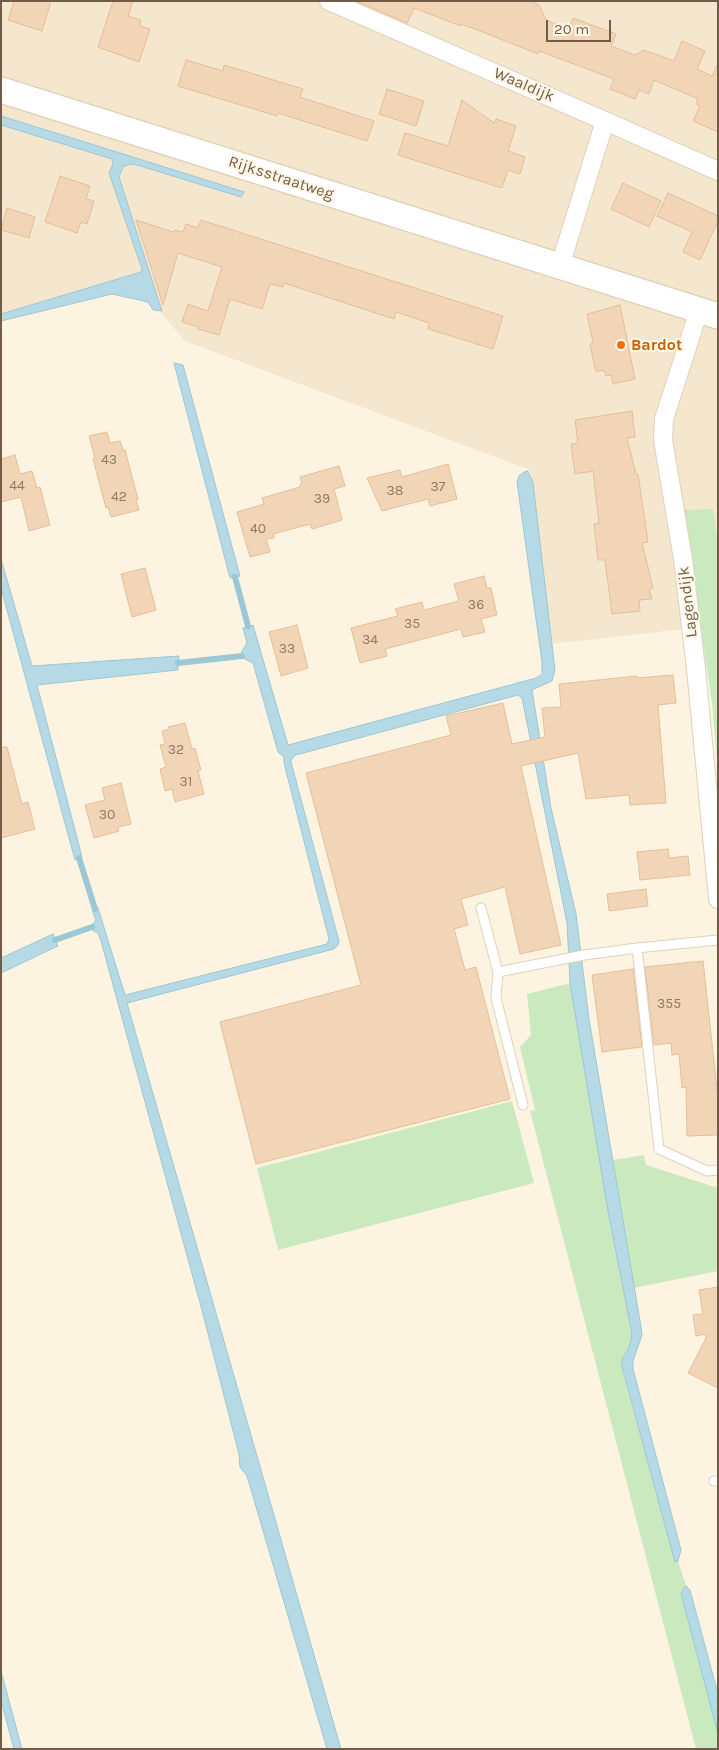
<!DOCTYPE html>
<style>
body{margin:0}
#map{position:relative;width:719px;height:1750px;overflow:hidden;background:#fcf4e0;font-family:Karla,sans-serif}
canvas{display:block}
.frame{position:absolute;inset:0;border:2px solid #735c47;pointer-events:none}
.scale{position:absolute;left:546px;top:20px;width:65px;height:22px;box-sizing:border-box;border:2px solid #735c47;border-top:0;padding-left:6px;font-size:15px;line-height:18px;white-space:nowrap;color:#735c47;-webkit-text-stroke:4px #fff8e6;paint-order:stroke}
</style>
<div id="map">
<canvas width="719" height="1750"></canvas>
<div class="frame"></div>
<div class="scale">20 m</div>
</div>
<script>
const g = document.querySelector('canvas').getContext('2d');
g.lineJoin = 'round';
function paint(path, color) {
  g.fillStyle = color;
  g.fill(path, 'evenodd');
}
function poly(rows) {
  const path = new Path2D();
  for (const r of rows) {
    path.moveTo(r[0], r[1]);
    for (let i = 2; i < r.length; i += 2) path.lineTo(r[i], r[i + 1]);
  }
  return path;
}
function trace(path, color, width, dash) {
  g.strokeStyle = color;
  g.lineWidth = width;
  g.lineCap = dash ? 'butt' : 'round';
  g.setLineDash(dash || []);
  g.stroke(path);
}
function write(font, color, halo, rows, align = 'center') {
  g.font = font + ' Karla,sans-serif';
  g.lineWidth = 4;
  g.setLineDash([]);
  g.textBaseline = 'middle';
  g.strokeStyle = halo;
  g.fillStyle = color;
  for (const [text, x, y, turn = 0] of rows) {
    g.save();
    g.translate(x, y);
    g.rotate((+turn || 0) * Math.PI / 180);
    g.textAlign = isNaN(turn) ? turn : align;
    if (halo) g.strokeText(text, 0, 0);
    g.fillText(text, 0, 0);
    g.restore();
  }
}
paint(poly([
 [1,1,718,1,718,529,685,629,551,644,530,470,185,341,153,304,143,282,1,318]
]), '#f4e7ce');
paint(poly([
 [713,509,718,542,718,771,712,703,683,510],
 [570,983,608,1211,632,1334,629,1348,622,1359,624,1376,675,1561,678,1561,686,1586,683,1590,681,1595,718,1734,718,1749,696,1749,530,1111,535,1110,520,1047,531,1035,527,994],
 [512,1101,534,1183,278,1250,257,1168],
 [644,1155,646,1165,718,1188,718,1271,634,1288,613,1160]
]), '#cbe9bf');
const water = poly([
 [1,116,120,153,244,192,241,197,137,165,130,164,123,167,119,177,162,311,153,310,148,302,112,294,1,321,1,314,141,272,142,269,109,173,113,164,112,159,1,125,1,116],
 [174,363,183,365,240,576,230,578,174,363],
 [528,471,533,483,555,670,552,681,532,690,551,808,576,914,589,1019,641,1327,642,1335,633,1361,633,1369,681,1550,678,1561,675,1562,622,1367,622,1359,629,1348,632,1334,608,1211,570,983,567,923,522,698,518,695,296,755,292,758,291,762,339,941,338,945,334,949,127,1003,341,1749,327,1749,247,1476,240,1467,239,1454,203,1314,101,941,98,933,92,930,93,924,96,920,92,910,98,908,125,995,327,944,329,939,284,763,284,757,278,752,253,663,243,658,241,653,247,643,243,628,253,625,288,745,536,678,542,674,542,662,517,482,519,476,524,472,528,471],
 [1,559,32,666,179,656,178,670,37,685,82,857,75,860,1,588,1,559],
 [53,934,58,946,1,973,1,958,53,934],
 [686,1586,690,1590,718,1694,718,1734,681,1594,683,1590,686,1586],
 [1,1671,22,1749,14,1749,1,1701,1,1671]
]);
paint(water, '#b5d9e5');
trace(water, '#9bc7d7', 1);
trace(poly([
 [235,577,248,626],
 [178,663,242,656],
 [79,858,95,909],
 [55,940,92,927]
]), '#9bc7d7', 6);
const building = poly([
 [14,1,51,1,42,31,8,20,14,1],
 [113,1,133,1,128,16,141,20,140,26,150,29,139,62,98,47,113,1],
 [356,1,531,1,539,5,546,20,569,29,573,18,616,34,611,46,635,55,644,50,674,61,682,41,705,51,697,69,712,76,718,63,718,132,693,121,700,106,696,104,698,99,654,80,649,94,639,90,635,99,610,89,614,79,539,51,538,54,475,29,461,24,461,26,414,8,407,23,356,1],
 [186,60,223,71,224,65,303,89,300,97,374,121,367,141,278,113,277,116,178,86,186,60],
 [387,89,424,101,416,126,379,114,387,89],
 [462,100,494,123,496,119,516,126,508,151,525,157,520,174,508,170,502,188,398,155,405,133,448,146,462,100],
 [60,176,90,186,86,199,94,201,87,224,81,222,77,233,45,222,60,176],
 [623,183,661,201,649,227,611,209,623,183],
 [668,193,718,216,718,221,700,260,683,252,692,232,657,216,668,193],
 [7,208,35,217,29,238,1,230,7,208],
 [136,220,173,232,175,230,183,232,186,224,198,228,201,220,503,316,493,349,428,329,429,323,396,312,394,319,284,283,283,287,270,284,262,309,230,299,219,335,198,329,198,327,182,322,188,304,208,311,222,267,178,253,163,305,136,220],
 [620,305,635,379,613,384,611,375,606,376,604,370,597,372,595,368,590,345,593,342,587,314,620,305],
 [632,411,635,437,627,438,636,474,638,474,648,542,642,543,653,588,649,589,652,599,639,600,640,611,612,614,605,560,598,560,594,524,599,523,593,471,575,474,571,444,578,443,575,420,632,411],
 [107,432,110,443,120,441,123,450,125,450,138,499,136,500,139,510,111,517,108,507,106,508,93,459,95,458,89,436,107,432],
 [15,455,20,474,32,471,37,488,40,487,50,525,29,531,21,497,1,502,1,459,15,455],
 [448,464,457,499,430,506,428,499,382,511,367,478,400,470,402,477,448,464],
 [339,466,345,486,334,489,342,520,312,529,310,524,273,534,274,538,266,539,270,552,250,557,237,512,264,504,262,498,300,487,300,485,302,484,300,477,339,466],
 [145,568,156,610,132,617,121,574,145,568],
 [484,576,487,588,491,588,497,615,481,619,485,632,463,637,461,629,385,649,387,656,360,663,351,628,398,616,395,609,422,602,424,610,459,601,454,584,484,576],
 [297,625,308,668,281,676,269,632,297,625],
 [673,675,676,703,658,705,666,803,630,805,629,795,586,799,578,753,521,766,561,945,520,954,505,887,461,899,468,925,454,929,465,970,476,967,510,1099,256,1164,220,1022,361,985,306,773,451,735,446,716,503,703,512,744,545,737,542,708,561,707,559,684,637,676,637,678,673,675],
 [185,723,192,749,195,748,201,770,198,771,204,794,175,802,172,789,165,791,160,769,166,767,160,745,165,744,162,731,169,729,168,727,185,723],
 [1,747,7,747,22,804,28,802,35,829,1,838,1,747],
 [121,783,131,824,118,827,119,831,94,838,85,805,105,800,102,788,121,783],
 [668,849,669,858,688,856,690,875,640,880,637,852,668,849],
 [646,889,648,906,609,911,607,894,646,889],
 [703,961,718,1098,718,1135,687,1136,686,1087,682,1088,679,1054,672,1055,671,1043,654,1045,645,967,703,961],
 [633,969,642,1047,602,1052,592,975,633,969],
 [718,1287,718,1388,688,1373,706,1338,706,1334,696,1336,693,1315,703,1314,699,1290,718,1287]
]);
paint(building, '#f2d5b7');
trace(building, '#e5be98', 1);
const lane = poly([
 [481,908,498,972,584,955,637,948],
 [718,940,637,948,659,1149,707,1171,718,1170],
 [498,972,496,998,523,1105],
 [714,1481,718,1481]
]);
const street = poly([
 [329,1,605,121,718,171],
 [560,266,605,121],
 [699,310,664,419,663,440,683,559,696,669,718,899]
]);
const secondary = poly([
 [1,90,718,316]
]);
trace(lane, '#e0d1bc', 11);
trace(street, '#e0d1bc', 20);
trace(secondary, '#e2d0b7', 28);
trace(lane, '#fff', 9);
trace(street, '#fff', 18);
trace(secondary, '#fff', 25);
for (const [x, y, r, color] of [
 [621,345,5,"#e8710a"]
]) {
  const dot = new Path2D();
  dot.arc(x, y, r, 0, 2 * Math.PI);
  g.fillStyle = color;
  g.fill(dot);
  trace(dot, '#fff8e6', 2);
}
write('14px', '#937a63', null, [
 ["43",109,460],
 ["44",17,486],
 ["37",438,487],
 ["38",395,491],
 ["42",119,497],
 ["39",322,499],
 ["40",258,529],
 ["36",476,605],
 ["35",412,624],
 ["34",370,640],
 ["33",287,649],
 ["32",176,750],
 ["31",186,782],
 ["30",107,815],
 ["355",669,1004]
]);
write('16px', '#735c47', '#fff8e6', [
 ["Waaldijk",524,85,23],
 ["Rijksstraatweg",281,178,18],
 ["Lagendijk",688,602,-97]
]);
write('bold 16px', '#c56008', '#fff8e6', [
 ["Bardot",631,345]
], 'left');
</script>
